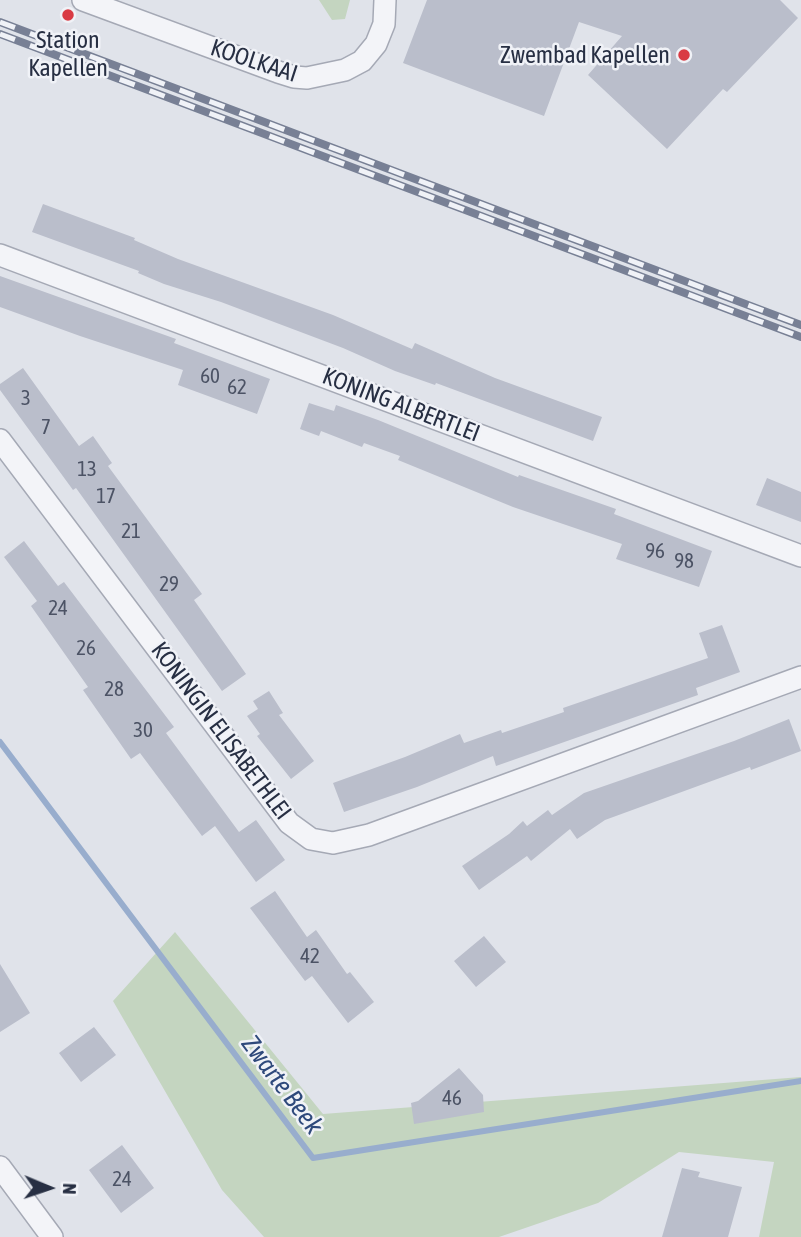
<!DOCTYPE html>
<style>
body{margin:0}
#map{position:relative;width:801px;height:1237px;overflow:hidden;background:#e0e3ea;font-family:"Asap Condensed",sans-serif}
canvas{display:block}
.north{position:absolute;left:14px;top:1153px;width:70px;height:70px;-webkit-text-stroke:5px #f0f2f7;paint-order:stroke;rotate:92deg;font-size:19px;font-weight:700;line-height:28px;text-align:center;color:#272f43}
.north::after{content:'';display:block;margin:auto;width:24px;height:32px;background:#272f43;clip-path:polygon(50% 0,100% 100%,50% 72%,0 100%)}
</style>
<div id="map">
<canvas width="801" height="1237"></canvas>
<div class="north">N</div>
</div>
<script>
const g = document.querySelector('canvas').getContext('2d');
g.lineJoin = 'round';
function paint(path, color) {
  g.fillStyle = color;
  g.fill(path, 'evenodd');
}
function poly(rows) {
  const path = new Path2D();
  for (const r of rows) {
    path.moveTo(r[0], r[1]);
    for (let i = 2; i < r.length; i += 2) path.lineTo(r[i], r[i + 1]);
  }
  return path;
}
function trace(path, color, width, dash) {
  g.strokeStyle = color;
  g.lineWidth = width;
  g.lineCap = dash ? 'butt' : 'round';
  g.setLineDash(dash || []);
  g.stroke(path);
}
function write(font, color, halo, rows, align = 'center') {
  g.font = font + ' "Asap Condensed",sans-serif';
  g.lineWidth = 5;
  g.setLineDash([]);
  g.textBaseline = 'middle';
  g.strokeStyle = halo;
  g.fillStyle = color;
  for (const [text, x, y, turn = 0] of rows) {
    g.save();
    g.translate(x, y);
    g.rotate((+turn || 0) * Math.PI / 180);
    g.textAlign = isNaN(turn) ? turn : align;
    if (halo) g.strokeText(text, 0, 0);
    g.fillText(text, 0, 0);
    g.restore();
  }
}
paint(poly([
 [319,0,350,0,345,19,332,20],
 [175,932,323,1114,801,1077,801,1237,759,1237,774,1162,679,1152,598,1203,499,1237,264,1237,222,1190,113,1001]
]), '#c4d5c0');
trace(poly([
 [0,742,313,1158,801,1081]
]), '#98adcd', 6);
paint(poly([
 [427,0,780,0,798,18,727,92,723,89,667,149,588,75,622,36,579,22,544,116,403,63],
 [43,204,135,238,134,240,178,259,333,315,412,349,415,343,495,378,602,417,593,441,436,383,435,385,395,371,343,348,221,302,164,284,138,273,139,271,32,232],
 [0,276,176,339,174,343,270,379,257,414,178,385,183,370,80,336,0,307],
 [23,368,79,446,93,436,112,463,108,466,202,594,194,600,246,674,222,691,76,488,73,490,0,390,0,384],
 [309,403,334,411,336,405,378,420,518,477,519,475,616,509,614,514,712,551,699,587,616,559,622,544,513,507,398,460,400,456,364,443,362,447,321,431,319,436,300,429],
 [767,478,801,492,801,522,756,505],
 [24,541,58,586,64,582,174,727,166,733,239,832,256,820,285,860,256,882,215,826,202,836,140,753,131,759,83,690,88,687,31,606,37,601,4,557],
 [722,625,740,672,696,688,698,695,496,766,493,756,417,787,344,812,333,783,405,757,460,734,464,743,501,730,502,733,564,712,563,708,708,658,699,633],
 [269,691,283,713,279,715,314,761,291,779,257,736,260,734,247,716,258,709,253,701],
 [789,719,801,751,751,770,750,767,605,820,577,839,570,829,531,861,527,856,479,890,462,866,509,834,523,821,527,826,548,810,552,815,584,793,734,741],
 [275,891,307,937,316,930,347,974,350,972,374,1002,348,1023,312,976,305,981,250,908],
 [484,936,506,962,476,987,454,961],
 [0,964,30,1013,0,1032],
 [94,1027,116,1055,81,1082,59,1053],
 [459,1068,483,1095,484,1112,414,1124,411,1103,418,1101],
 [122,1145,154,1188,121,1213,89,1170],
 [682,1168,700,1172,698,1177,742,1187,728,1237,662,1237]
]), '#babecb');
const minor = poly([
 [83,0,278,72,294,77,307,78,345,70,362,61,376,44,384,24,385,0],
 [0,255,801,556],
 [0,440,289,823,311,839,333,843,369,835,801,677],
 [0,1167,52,1237]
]);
trace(minor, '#a5a9b5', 24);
trace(minor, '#f3f4f8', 21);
const rail = poly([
 [0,22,801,325],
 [0,34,801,337]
]);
trace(rail, '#788095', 8);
trace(rail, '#f0f2f7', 5, [16]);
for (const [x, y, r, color] of [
 [68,15,7,"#d93b44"],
 [684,55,7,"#d93b44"]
]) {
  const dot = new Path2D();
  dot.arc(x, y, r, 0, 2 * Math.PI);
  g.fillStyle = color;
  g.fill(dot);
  trace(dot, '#f0f2f7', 2.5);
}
write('21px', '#4c5365', null, [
 ["60",210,376],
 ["62",237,387],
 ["3",26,398],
 ["7",46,427],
 ["13",87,469],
 ["17",106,496],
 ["21",131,531],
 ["96",655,551],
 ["98",684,561],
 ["29",169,584],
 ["24",58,608],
 ["26",86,648],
 ["28",114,689],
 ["30",143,730],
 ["42",310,956],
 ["46",452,1098],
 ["24",122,1179]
]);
write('24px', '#272f43', '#f0f2f7', [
 ["Station",68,40],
 ["Kapellen",68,68],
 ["Zwembad Kapellen",670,55,"right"]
]);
write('24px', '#272f43', '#f0f2f7', [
 ["KOOLKAAI",254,61,18],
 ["KONING ALBERTLEI",401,405,21],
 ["KONINGIN ELISABETHLEI",221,731,53]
]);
write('italic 26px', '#2e497b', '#f0f2f7', [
 ["Zwarte Beek",282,1085,53]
]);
</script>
